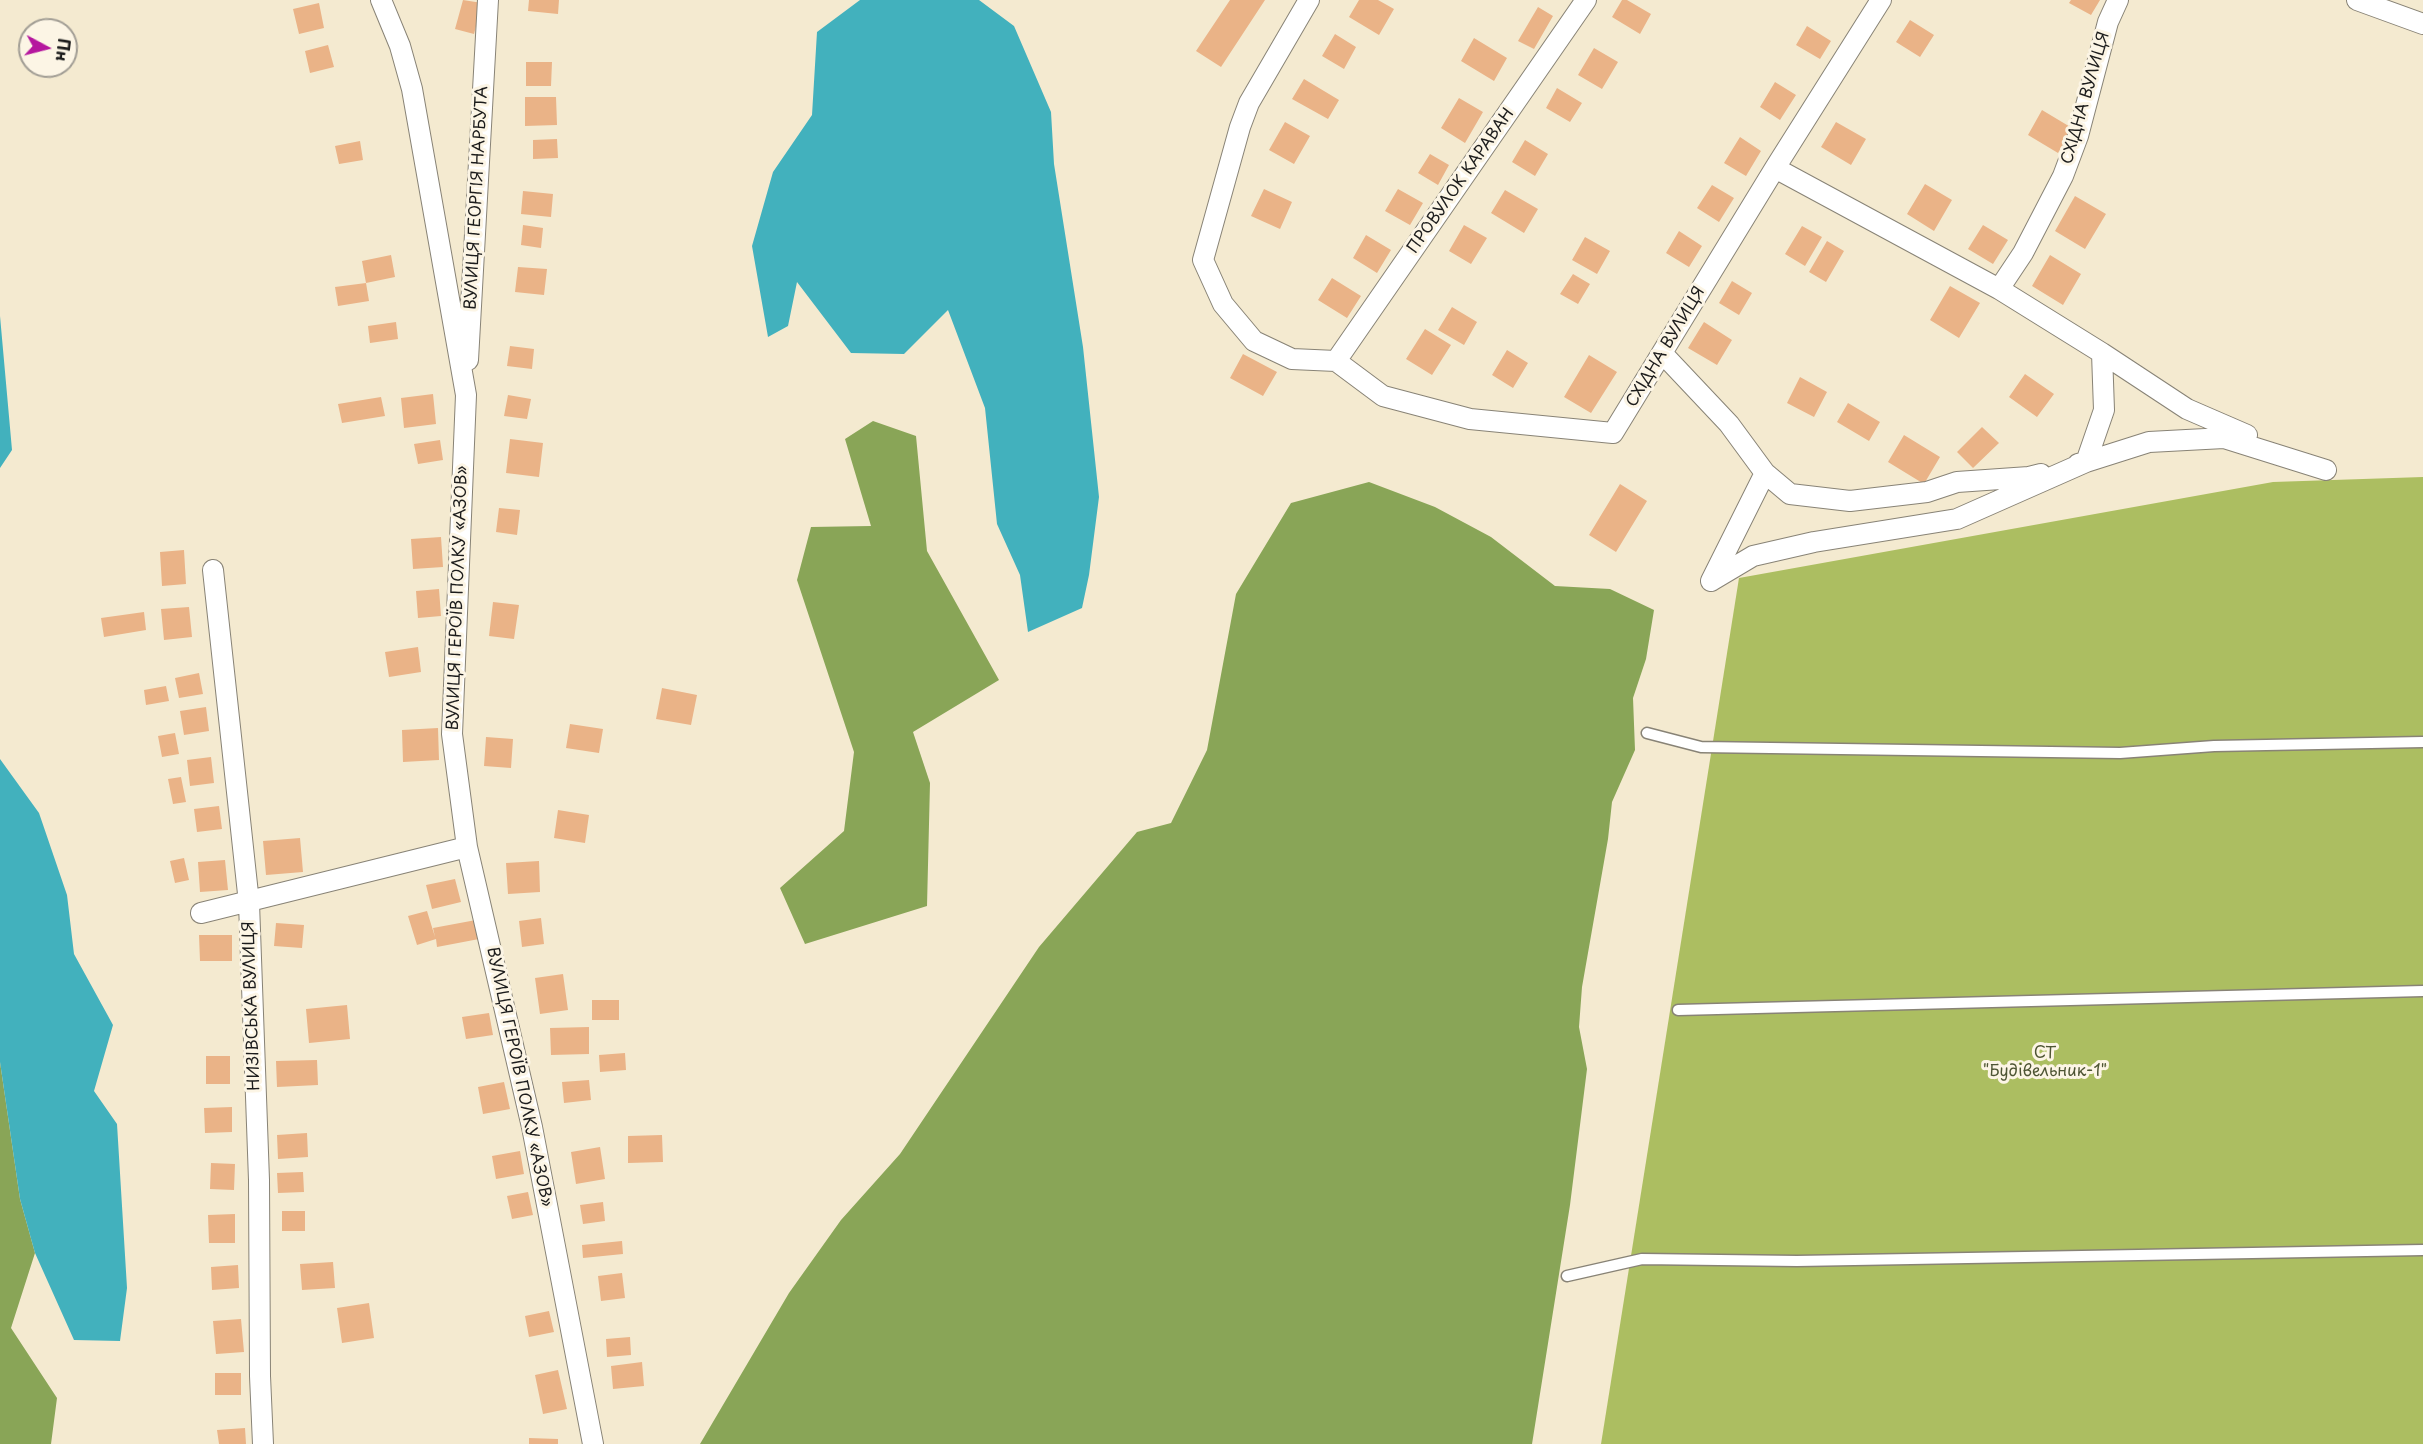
<!DOCTYPE html>
<meta charset="utf-8">
<style>
body{margin:0}
#map{position:relative;width:2423px;height:1444px;overflow:hidden;background:#f4ead0;font-family:"Playpen Sans",sans-serif}
canvas{display:block}
.north{position:absolute;left:18px;top:18px;width:60px;height:60px;box-sizing:border-box;background:#fcf5e5;border:2px solid #a29e95;border-radius:50%;rotate:97deg;font-size:16px;font-weight:700;line-height:24px;text-align:center;color:#1c1c1c}
.north::after{content:'';display:block;margin:auto;width:21px;height:27px;background:#b5179e;clip-path:polygon(50% 0,100% 100%,50% 72%,0 100%)}
</style>
<div id="map">
<canvas width="2423" height="1444"></canvas>
<div class="north">Пн</div>
</div>
<script>
const g = document.querySelector('canvas').getContext('2d');
g.lineJoin = 'round';
function paint(path, color) {
  g.fillStyle = color;
  g.fill(path, 'evenodd');
}
function poly(rows) {
  const path = new Path2D();
  for (const r of rows) {
    path.moveTo(r[0], r[1]);
    for (let i = 2; i < r.length; i += 2) path.lineTo(r[i], r[i + 1]);
  }
  return path;
}
function trace(path, color, width, dash) {
  g.strokeStyle = color;
  g.lineWidth = width;
  g.lineCap = dash ? 'butt' : 'round';
  g.setLineDash(dash || []);
  g.stroke(path);
}
function write(font, color, halo, rows, align = 'center') {
  g.font = font + ' "Playpen Sans",sans-serif';
  g.lineWidth = 6;
  g.setLineDash([]);
  g.textBaseline = 'middle';
  g.strokeStyle = halo;
  g.fillStyle = color;
  for (const [text, x, y, turn = 0] of rows) {
    g.save();
    g.translate(x, y);
    g.rotate((+turn || 0) * Math.PI / 180);
    g.textAlign = isNaN(turn) ? turn : align;
    if (halo) g.strokeText(text, 0, 0);
    g.fillText(text, 0, 0);
    g.restore();
  }
}
paint(poly([
 [2423,477,2423,1444,1601,1444,1739,578,2273,482]
]), '#acbe61');
paint(poly([
 [873,421,916,436,927,551,999,680,913,732,930,783,927,906,805,944,780,888,844,831,854,752,797,580,811,527,871,526,845,439],
 [1369,482,1435,507,1491,537,1555,586,1610,589,1654,610,1646,659,1633,698,1635,750,1612,802,1608,839,1582,987,1579,1027,1587,1069,1570,1205,1532,1444,700,1444,789,1293,841,1220,900,1154,1039,947,1137,832,1171,823,1207,750,1236,594,1291,503],
 [0,1062,20,1199,35,1253,11,1328,57,1398,51,1444,0,1444]
]), '#89a557');
paint(poly([
 [860,0,979,0,1014,26,1051,112,1054,164,1083,347,1099,497,1089,575,1082,608,1028,632,1020,575,997,524,985,408,948,310,904,354,851,353,797,282,788,326,768,337,752,246,773,172,812,115,817,32],
 [0,316,12,450,0,468],
 [0,759,39,813,67,895,74,954,113,1025,94,1091,117,1124,127,1288,120,1341,74,1340,35,1253,20,1199,0,1062]
]), '#42b1bd');
paint(poly([
 [463,0,482,3,474,34,455,29],
 [529,0,559,0,558,14,528,11],
 [1230,0,1265,0,1221,67,1196,51],
 [1359,0,1378,0,1394,9,1379,35,1349,17],
 [1622,0,1627,0,1651,14,1640,34,1612,17],
 [2071,0,2100,0,2091,15,2069,3],
 [319,3,324,28,299,34,293,9],
 [1538,7,1553,16,1534,49,1518,41],
 [1910,20,1934,35,1920,57,1896,42],
 [1807,26,1831,41,1820,59,1796,45],
 [1335,34,1356,47,1344,69,1322,56],
 [1474,38,1507,58,1494,81,1461,61],
 [328,45,334,67,310,73,305,51],
 [1594,48,1618,62,1602,89,1578,75],
 [526,62,552,62,551,86,526,86],
 [1304,79,1339,100,1328,119,1292,99],
 [1775,82,1796,95,1780,120,1760,107],
 [1557,88,1582,103,1570,122,1546,108],
 [525,97,556,97,557,125,525,126],
 [1459,98,1483,112,1465,143,1441,128],
 [2042,110,2072,128,2058,153,2028,135],
 [1285,122,1310,136,1294,164,1269,150],
 [1836,122,1866,139,1851,165,1821,147],
 [1740,137,1761,151,1746,176,1724,163],
 [557,139,558,158,533,159,533,140],
 [1525,140,1548,154,1535,176,1512,162],
 [360,141,363,160,339,164,335,146],
 [1430,154,1449,165,1438,185,1418,173],
 [1925,184,1952,200,1934,231,1907,214],
 [1712,185,1734,198,1719,222,1697,208],
 [1264,189,1292,202,1280,229,1251,216],
 [1398,189,1423,203,1410,225,1385,211],
 [1505,190,1538,209,1524,233,1491,213],
 [523,191,553,194,551,217,521,214],
 [2075,196,2106,214,2085,249,2055,231],
 [523,225,543,228,541,248,521,245],
 [1464,225,1487,238,1471,264,1449,251],
 [1983,225,2008,240,1993,264,1968,249],
 [1802,226,1822,237,1805,266,1785,254],
 [1679,231,1702,246,1689,267,1666,253],
 [1366,235,1391,250,1377,273,1353,258],
 [1585,237,1610,251,1597,274,1572,260],
 [1827,241,1844,251,1826,282,1809,272],
 [391,255,395,277,366,283,362,261],
 [2050,255,2081,274,2063,305,2032,286],
 [518,267,547,269,544,295,515,292],
 [1573,274,1590,284,1578,304,1560,294],
 [1332,278,1361,296,1347,318,1318,300],
 [1732,281,1752,293,1739,315,1719,303],
 [366,283,369,301,338,306,335,287],
 [1950,286,1980,303,1959,338,1930,320],
 [1452,307,1477,322,1464,345,1438,330],
 [396,322,398,339,370,343,368,326],
 [1704,322,1732,340,1717,365,1688,348],
 [1425,329,1451,345,1432,375,1406,359],
 [510,346,534,349,532,369,507,366],
 [1507,350,1528,363,1513,388,1492,375],
 [1243,354,1277,372,1263,396,1230,378],
 [1589,355,1617,372,1591,413,1564,397],
 [2025,374,2054,394,2037,417,2009,397],
 [1800,377,1827,392,1814,417,1787,403],
 [433,394,436,424,404,428,401,398],
 [508,395,531,399,527,419,504,416],
 [381,397,385,416,342,423,338,404],
 [1848,403,1880,422,1869,441,1837,422],
 [1982,427,1999,443,1973,468,1957,452],
 [1904,435,1940,457,1924,484,1888,462],
 [510,439,543,443,539,477,506,473],
 [440,440,443,460,418,464,414,444],
 [1620,484,1647,501,1616,552,1589,535],
 [499,508,520,510,517,535,496,532],
 [441,537,443,567,413,569,411,539],
 [184,550,186,584,162,586,160,552],
 [439,589,441,616,418,618,416,591],
 [493,602,519,605,514,639,489,636],
 [189,607,192,637,164,640,161,609],
 [144,612,146,630,104,637,101,618],
 [418,647,421,672,389,677,385,652],
 [199,673,203,694,179,698,175,678],
 [166,686,169,701,146,705,144,690],
 [662,688,697,695,691,725,656,719],
 [206,707,209,731,184,735,180,711],
 [570,724,603,729,599,753,566,748],
 [438,728,439,760,403,762,402,730],
 [175,733,179,754,162,757,158,736],
 [486,737,513,739,511,768,484,766],
 [211,757,214,783,190,786,187,760],
 [181,777,186,802,173,804,168,779],
 [219,806,222,829,197,832,194,809],
 [558,810,589,815,585,843,554,838],
 [300,838,303,872,266,875,263,841],
 [184,858,189,880,175,883,170,861],
 [225,860,228,890,200,892,198,862],
 [539,861,540,892,508,894,506,863],
 [455,879,461,902,432,909,426,885],
 [427,911,435,937,433,928,476,920,479,939,437,947,436,939,417,945,408,916],
 [541,918,544,944,522,947,519,921],
 [276,923,304,925,302,948,274,946],
 [199,935,232,935,232,961,200,961],
 [563,974,568,1010,540,1014,535,978],
 [592,1000,619,1000,619,1020,592,1020],
 [347,1005,350,1039,309,1043,306,1009],
 [489,1013,493,1035,466,1039,462,1017],
 [589,1027,589,1054,551,1055,550,1028],
 [625,1053,626,1070,600,1072,599,1055],
 [206,1056,230,1056,230,1084,206,1084],
 [317,1060,318,1085,277,1087,276,1061],
 [589,1080,591,1100,564,1103,562,1082],
 [504,1082,510,1109,483,1114,478,1087],
 [232,1107,232,1132,205,1133,204,1108],
 [307,1133,308,1157,278,1159,277,1135],
 [662,1135,663,1162,628,1163,628,1136],
 [600,1147,605,1179,576,1184,571,1152],
 [520,1151,524,1174,496,1179,492,1156],
 [211,1163,235,1164,234,1190,210,1189],
 [303,1172,304,1192,278,1193,277,1173],
 [528,1192,533,1215,512,1219,507,1196],
 [603,1202,605,1221,583,1224,580,1205],
 [282,1211,305,1211,305,1231,282,1231],
 [235,1214,235,1243,209,1243,208,1215],
 [622,1241,623,1254,583,1258,582,1245],
 [333,1262,335,1288,302,1290,300,1264],
 [238,1265,239,1288,212,1290,211,1267],
 [622,1273,625,1298,601,1301,598,1276],
 [369,1303,374,1338,342,1343,337,1308],
 [549,1311,554,1332,529,1337,525,1316],
 [241,1319,244,1352,216,1354,213,1321],
 [630,1337,631,1355,607,1357,606,1339],
 [642,1362,644,1386,613,1389,611,1366],
 [558,1370,567,1409,543,1414,535,1375],
 [215,1373,241,1373,241,1395,215,1395],
 [245,1428,246,1444,219,1444,217,1430],
 [529,1438,558,1439,558,1444,529,1444]
]), '#eab387');
const lane = poly([
 [1647,733,1701,747,2120,753,2214,746,2423,742],
 [1678,1010,2423,991],
 [1567,1276,1642,1259,1797,1261,2423,1250]
]);
const street = poly([
 [381,0,400,46,412,89,466,395,452,734,467,847,532,1127,593,1444],
 [1309,0,1249,103,1240,127,1203,260,1223,304,1254,341,1292,359,1336,361,1383,396,1470,419,1613,433,1775,168,1881,0],
 [2357,0,2423,24],
 [1775,168,1999,289,2102,353,2187,409,2247,435],
 [1999,289,2023,253,2063,176,2078,136,2108,22,2118,0],
 [1662,353,1729,424,1765,473,1711,581],
 [468,360,488,0],
 [1336,361,1586,0],
 [2078,464,2086,462,2104,410,2102,353],
 [1765,473,1790,494,1850,501,1927,492,1957,482,2029,477,2041,474],
 [213,570,249,903,259,1180,260,1376,263,1444],
 [1711,581,1753,556,1814,542,1957,519,2086,462,2149,442,2224,438,2326,470],
 [201,913,467,847]
]);
trace(lane, '#888376', 13);
trace(street, '#888376', 22);
trace(lane, '#fff', 10);
trace(street, '#fff', 20);
write('16px', '#1c1c1c', '#fcf5e5', [
 ["СХІДНА ВУЛИЦЯ",2086,98,-74],
 ["ПРОВУЛОК КАРАВАН",1461,181,-55],
 ["ВУЛИЦЯ ГЕОРГІЯ НАРБУТА",477,198,-87],
 ["СХІДНА ВУЛИЦЯ",1666,347,-59],
 ["ВУЛИЦЯ ГЕРОЇВ ПОЛКУ «АЗОВ»",458,598,-88],
 ["НИЗІВСЬКА ВУЛИЦЯ",252,1006,-92],
 ["ВУЛИЦЯ ГЕРОЇВ ПОЛКУ «АЗОВ»",519,1077,78]
]);
write('16px', '#4e5534', '#fcf5e5', [
 ["СТ",2045,1054],
 ["\"Будівельник-1\"",2045,1072]
]);
</script>
